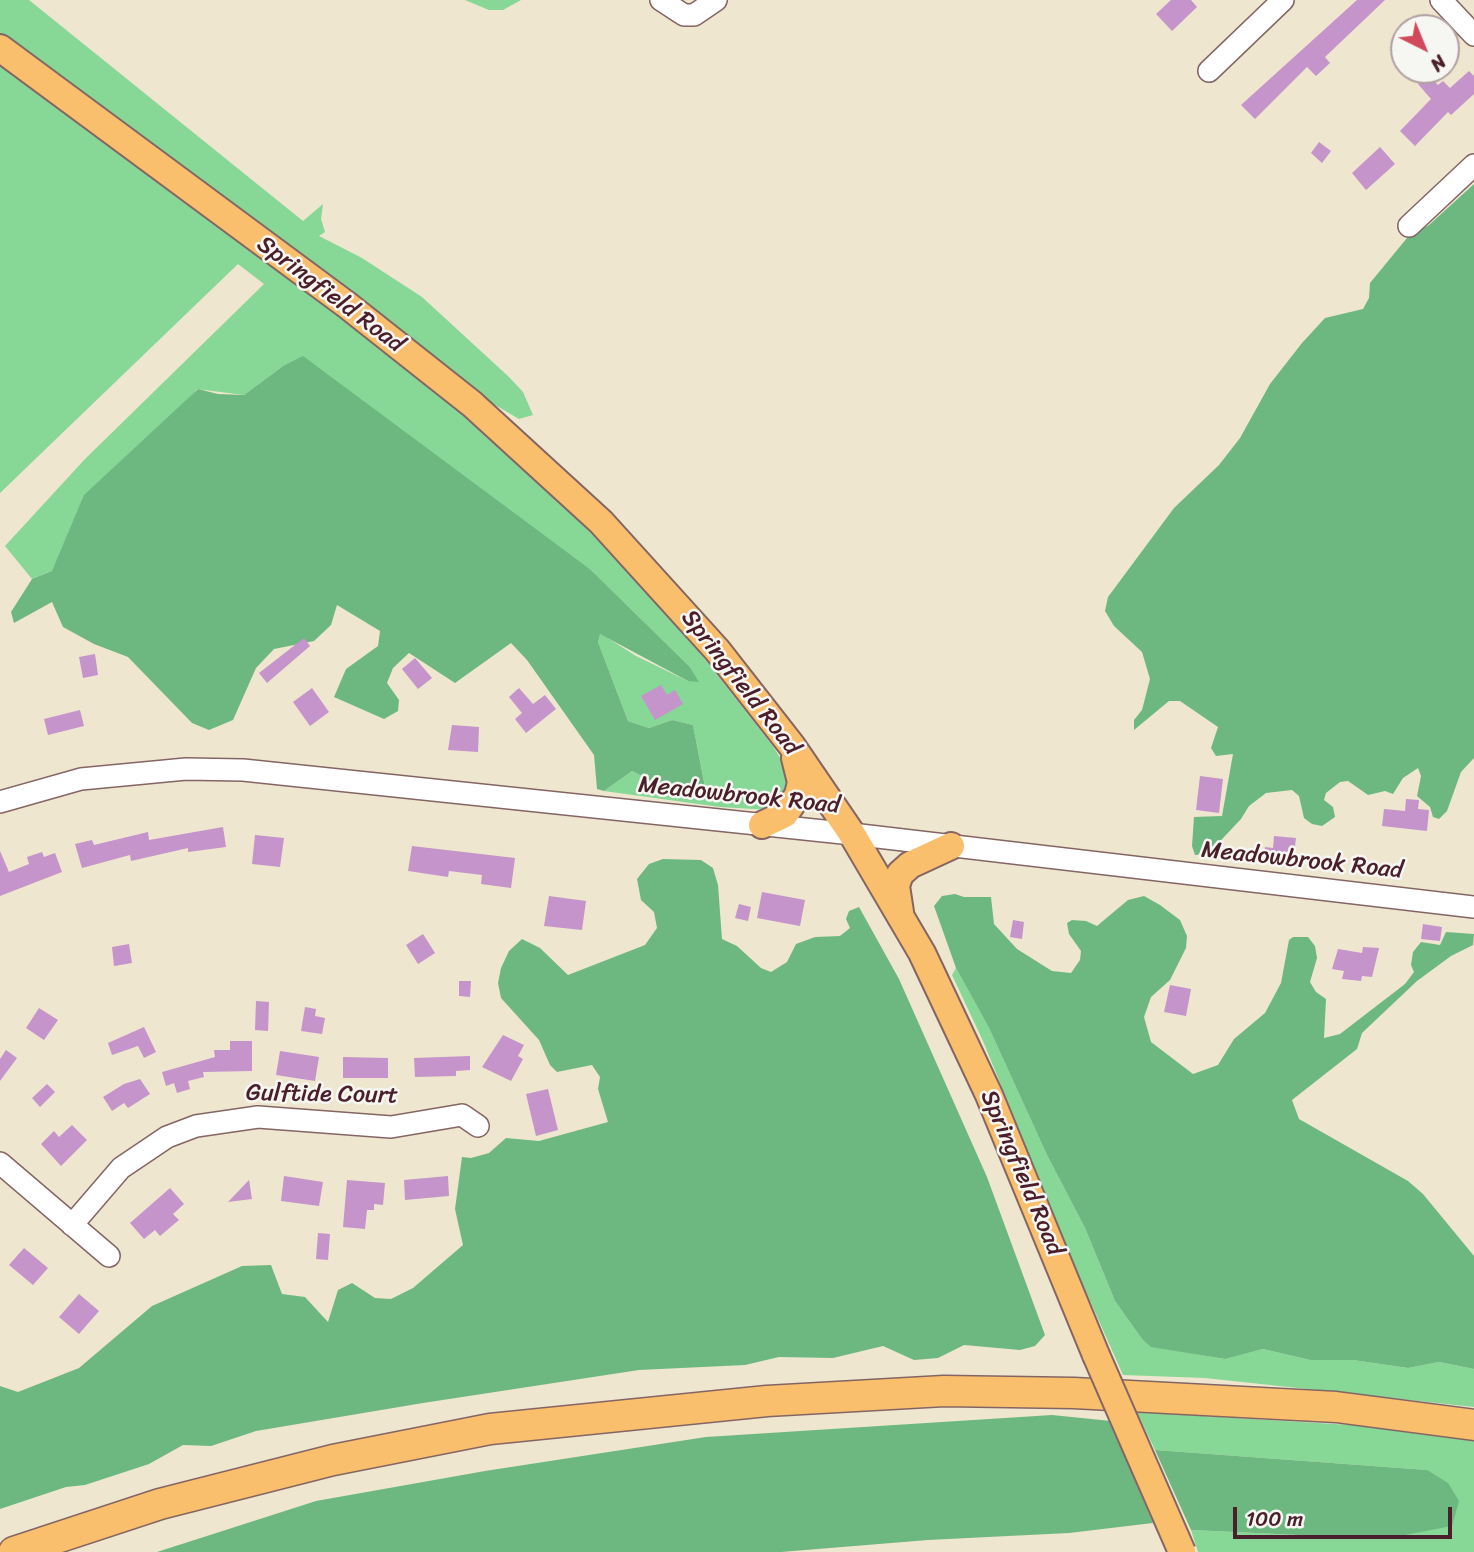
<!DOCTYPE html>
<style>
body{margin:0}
#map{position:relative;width:1474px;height:1552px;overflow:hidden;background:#efe6cf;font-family:Sriracha,sans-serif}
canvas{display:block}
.north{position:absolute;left:1390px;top:14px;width:70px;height:70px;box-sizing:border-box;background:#f6f6f2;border:2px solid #b1a0a2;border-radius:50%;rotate:137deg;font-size:19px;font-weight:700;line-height:28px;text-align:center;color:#4a1f2b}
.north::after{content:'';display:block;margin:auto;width:24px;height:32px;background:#d1495b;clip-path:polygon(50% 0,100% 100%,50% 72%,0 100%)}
.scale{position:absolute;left:1233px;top:1507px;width:219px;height:32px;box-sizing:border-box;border:4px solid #4a1f2b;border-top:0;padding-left:9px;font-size:21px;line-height:24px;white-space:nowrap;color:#4a1f2b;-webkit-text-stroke:5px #f6f6f2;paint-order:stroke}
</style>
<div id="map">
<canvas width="1474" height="1552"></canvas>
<div class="north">N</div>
<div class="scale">100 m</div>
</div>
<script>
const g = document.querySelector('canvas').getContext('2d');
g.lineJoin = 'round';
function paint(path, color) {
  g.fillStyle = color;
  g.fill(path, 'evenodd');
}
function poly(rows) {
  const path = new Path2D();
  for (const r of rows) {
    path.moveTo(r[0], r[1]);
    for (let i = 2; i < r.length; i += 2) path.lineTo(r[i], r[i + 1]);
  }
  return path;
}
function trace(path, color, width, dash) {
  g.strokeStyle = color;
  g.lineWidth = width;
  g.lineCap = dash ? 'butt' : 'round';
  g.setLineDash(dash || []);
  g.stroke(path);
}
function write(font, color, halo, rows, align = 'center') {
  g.font = font + ' Sriracha,sans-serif';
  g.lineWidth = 5;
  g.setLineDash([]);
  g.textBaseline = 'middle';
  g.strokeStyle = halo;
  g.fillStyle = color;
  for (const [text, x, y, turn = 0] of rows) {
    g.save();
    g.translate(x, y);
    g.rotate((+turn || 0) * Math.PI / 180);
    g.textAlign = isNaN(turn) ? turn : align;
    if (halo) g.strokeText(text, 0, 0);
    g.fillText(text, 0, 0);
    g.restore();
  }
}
paint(poly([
 [0,0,29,0,303,221,323,204,321,219,325,232,319,236,362,258,422,297,509,377,523,392,533,415,519,419,480,396,0,36],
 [465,0,521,0,503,10,489,10],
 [0,62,416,374,500,444,616,557,686,635,772,745,794,779,792,794,771,810,720,807,604,791,632,771,669,790,706,791,693,725,672,720,649,728,628,721,598,642,600,633,636,656,688,681,698,681,690,667,591,570,283,366,244,395,197,389,52,571,32,579,5,546,85,459,264,284,238,264,0,493],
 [956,968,989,1028,1047,1155,1085,1228,1115,1301,1142,1339,1151,1346,1224,1359,1263,1349,1310,1360,1353,1360,1408,1368,1439,1362,1474,1369,1474,1407,1205,1378,1123,1375,1083,1285,983,1041,952,975],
 [1137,1412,1351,1425,1474,1441,1474,1552,1198,1552,1191,1530,1384,1539,1427,1470,1155,1450]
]), '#87d797');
paint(poly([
 [1474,184,1474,758,1461,772,1447,811,1439,819,1433,817,1430,807,1417,796,1421,776,1418,768,1403,778,1393,794,1385,791,1368,795,1348,781,1340,782,1326,793,1324,800,1333,807,1335,817,1322,826,1312,824,1304,818,1299,796,1292,790,1266,793,1249,806,1241,819,1208,854,1195,855,1192,846,1194,817,1222,816,1233,754,1216,756,1211,748,1218,727,1180,701,1169,701,1134,730,1134,720,1142,710,1150,679,1142,652,1114,626,1105,611,1108,597,1174,508,1219,465,1240,438,1270,384,1302,343,1325,318,1363,309,1369,298,1370,283,1407,238,1429,225],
 [303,356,591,570,690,667,699,682,688,681,600,634,598,642,628,721,649,728,672,720,693,725,706,792,701,801,669,790,632,771,604,791,597,789,594,755,527,660,511,643,455,683,409,653,393,668,387,683,399,700,398,711,384,719,334,697,346,669,378,646,380,631,337,605,331,625,314,641,274,649,256,668,233,720,209,730,192,723,128,657,94,644,63,627,52,602,14,623,11,612,32,579,52,571,84,495,198,389,218,394,244,395,283,366],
 [663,859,701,860,713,868,718,885,722,939,737,946,761,968,771,972,787,962,796,944,815,937,840,936,850,928,846,919,849,911,859,907,899,979,987,1177,1045,1335,1035,1346,1020,1350,964,1345,938,1358,914,1360,883,1346,833,1358,779,1357,745,1365,639,1370,423,1403,256,1431,211,1446,183,1445,149,1464,85,1485,66,1487,0,1509,0,1386,18,1392,79,1368,152,1306,242,1266,271,1265,282,1294,305,1297,328,1322,338,1290,352,1283,375,1298,391,1299,413,1288,463,1245,455,1209,462,1157,471,1158,489,1153,506,1138,539,1141,608,1122,598,1089,600,1077,592,1065,557,1072,550,1065,539,1040,501,998,498,983,501,968,509,951,522,939,540,948,568,975,645,945,657,928,654,912,641,900,637,879,649,864],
 [955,894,964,897,991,897,994,924,1017,949,1052,971,1071,973,1080,960,1081,951,1069,934,1067,923,1072,920,1086,921,1097,926,1128,900,1144,896,1160,905,1180,920,1187,936,1186,948,1170,980,1151,997,1144,1017,1151,1042,1193,1074,1218,1065,1234,1039,1265,1013,1281,983,1289,940,1293,937,1308,937,1315,946,1317,958,1310,982,1316,992,1326,999,1324,1038,1340,1034,1405,984,1414,972,1411,965,1413,952,1421,942,1440,945,1446,932,1474,934,1473,945,1451,956,1417,981,1362,1033,1357,1049,1292,1100,1299,1119,1408,1181,1423,1194,1474,1256,1474,1369,1439,1362,1408,1368,1353,1360,1310,1360,1263,1349,1225,1359,1151,1347,1142,1339,1115,1301,1085,1228,1047,1155,989,1028,956,968,934,906,942,896],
 [1052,1415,1111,1421,1153,1523,1069,1533,928,1540,781,1552,157,1552,316,1501,485,1471,706,1437],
 [1155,1450,1427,1470,1448,1483,1459,1501,1452,1526,1384,1539,1191,1530]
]), '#6db880');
paint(poly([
 [1171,0,1191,0,1197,7,1172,31,1156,14],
 [1357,0,1385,0,1325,57,1330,63,1316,76,1307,67,1255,119,1241,105],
 [1469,71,1474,76,1474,94,1451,115,1448,112,1415,146,1400,131,1431,99,1418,84,1429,75,1438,85,1443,81,1450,88],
 [1319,142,1331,151,1322,163,1311,153],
 [1380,147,1395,164,1366,190,1352,173],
 [304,638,310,646,267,683,259,673],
 [95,654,98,675,83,678,79,657],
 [415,658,432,678,418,689,402,669],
 [661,685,667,695,675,690,683,704,655,720,641,696],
 [312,688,329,712,310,726,293,702],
 [519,688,533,704,545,695,556,709,526,733,515,719,522,713,509,697],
 [80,710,84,726,48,735,44,719],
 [452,725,479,727,478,752,448,750],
 [1200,776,1223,779,1219,813,1196,810],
 [1406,799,1419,800,1418,809,1429,810,1427,831,1382,826,1384,809,1405,811],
 [223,827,226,847,188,852,188,848,131,861,130,855,82,868,75,844,92,840,94,845,148,832,149,840],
 [255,835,284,838,280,867,252,864],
 [1274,836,1296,838,1293,862,1263,858,1265,847,1273,848],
 [412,846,515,858,511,888,481,884,482,875,449,871,448,877,408,871],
 [0,851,9,872,29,864,27,857,42,852,44,857,55,853,62,872,0,896],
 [762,892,805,900,800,926,757,918],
 [549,896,586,901,582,930,544,926],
 [739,904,751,907,748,921,735,918],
 [1013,920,1024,922,1022,939,1010,937],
 [1423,924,1442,927,1440,941,1421,939],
 [423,934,435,953,418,964,406,945],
 [129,944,132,963,114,966,112,947],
 [1363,947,1379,948,1372,977,1362,976,1361,981,1342,979,1344,971,1332,969,1338,949,1362,953],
 [459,981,471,981,470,997,459,996],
 [1170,985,1191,989,1186,1016,1164,1012],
 [256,1001,269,1002,268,1031,255,1030],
 [305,1007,316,1009,315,1016,325,1018,322,1034,301,1031],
 [39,1008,58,1020,44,1040,26,1028],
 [144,1027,156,1052,144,1058,138,1046,112,1055,108,1043],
 [503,1035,524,1045,518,1056,523,1059,511,1081,482,1067],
 [230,1041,252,1041,252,1071,203,1072,204,1077,188,1081,190,1089,177,1093,174,1083,166,1086,162,1072,215,1057,214,1050,230,1050],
 [6,1050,17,1058,0,1081,0,1059],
 [280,1051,319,1057,315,1081,276,1075],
 [470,1056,470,1070,456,1071,456,1076,415,1077,414,1058],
 [343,1057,388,1058,388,1078,343,1078],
 [140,1079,150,1094,128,1108,124,1103,112,1111,103,1097,124,1084],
 [47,1084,55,1092,40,1107,32,1098],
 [548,1089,558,1130,536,1136,526,1094],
 [72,1125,87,1140,61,1166,41,1144,54,1131,59,1137],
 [284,1176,323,1182,319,1206,281,1201],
 [448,1176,449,1196,405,1200,404,1180],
 [249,1180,252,1199,228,1202],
 [347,1180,385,1183,383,1205,374,1204,374,1210,367,1210,365,1229,343,1227],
 [170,1188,184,1204,173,1214,179,1220,160,1236,155,1230,144,1239,130,1223],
 [318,1233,330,1234,328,1260,316,1259],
 [24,1248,48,1268,33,1285,9,1265],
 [79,1294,99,1311,79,1334,59,1317]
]), '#c494cb');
const minor = poly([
 [661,0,684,15,694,15,716,0],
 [1441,0,1474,35],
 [1209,71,1283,0],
 [1409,226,1474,165],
 [0,802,81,779,186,769,243,770,852,834,1474,907],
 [0,1163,109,1256],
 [72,1225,121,1168,167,1137,196,1126,258,1117,391,1127,462,1115,478,1126]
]);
const major = poly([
 [0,48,347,305,472,404,601,522,717,650,792,746,852,834,922,953,989,1095,1096,1355],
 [762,825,785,814,798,795,801,782,795,758],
 [900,912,896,886,900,874,910,865,951,846]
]);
const highway = poly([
 [14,1552,160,1504,333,1460,490,1429,767,1401,944,1391,1074,1393,1336,1407,1474,1425]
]);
trace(minor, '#846564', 24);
trace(major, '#846564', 30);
trace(highway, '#846564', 33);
trace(minor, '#fff', 21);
trace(major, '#f9bf6d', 26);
trace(highway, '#f9bf6d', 30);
const majorBridge = poly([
 [1096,1355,1182,1552]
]);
trace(majorBridge, '#846564', 30, []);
trace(majorBridge, '#f9bf6d', 26);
write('24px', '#4a1f2b', '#f6f6f2', [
 ["Springfield Road",330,295,37],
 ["Springfield Road",740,683,52],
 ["Meadowbrook Road",739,796,6],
 ["Meadowbrook Road",1302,861,6],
 ["Gulftide Court",322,1095,1],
 ["Springfield Road",1021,1173,67]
]);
</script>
